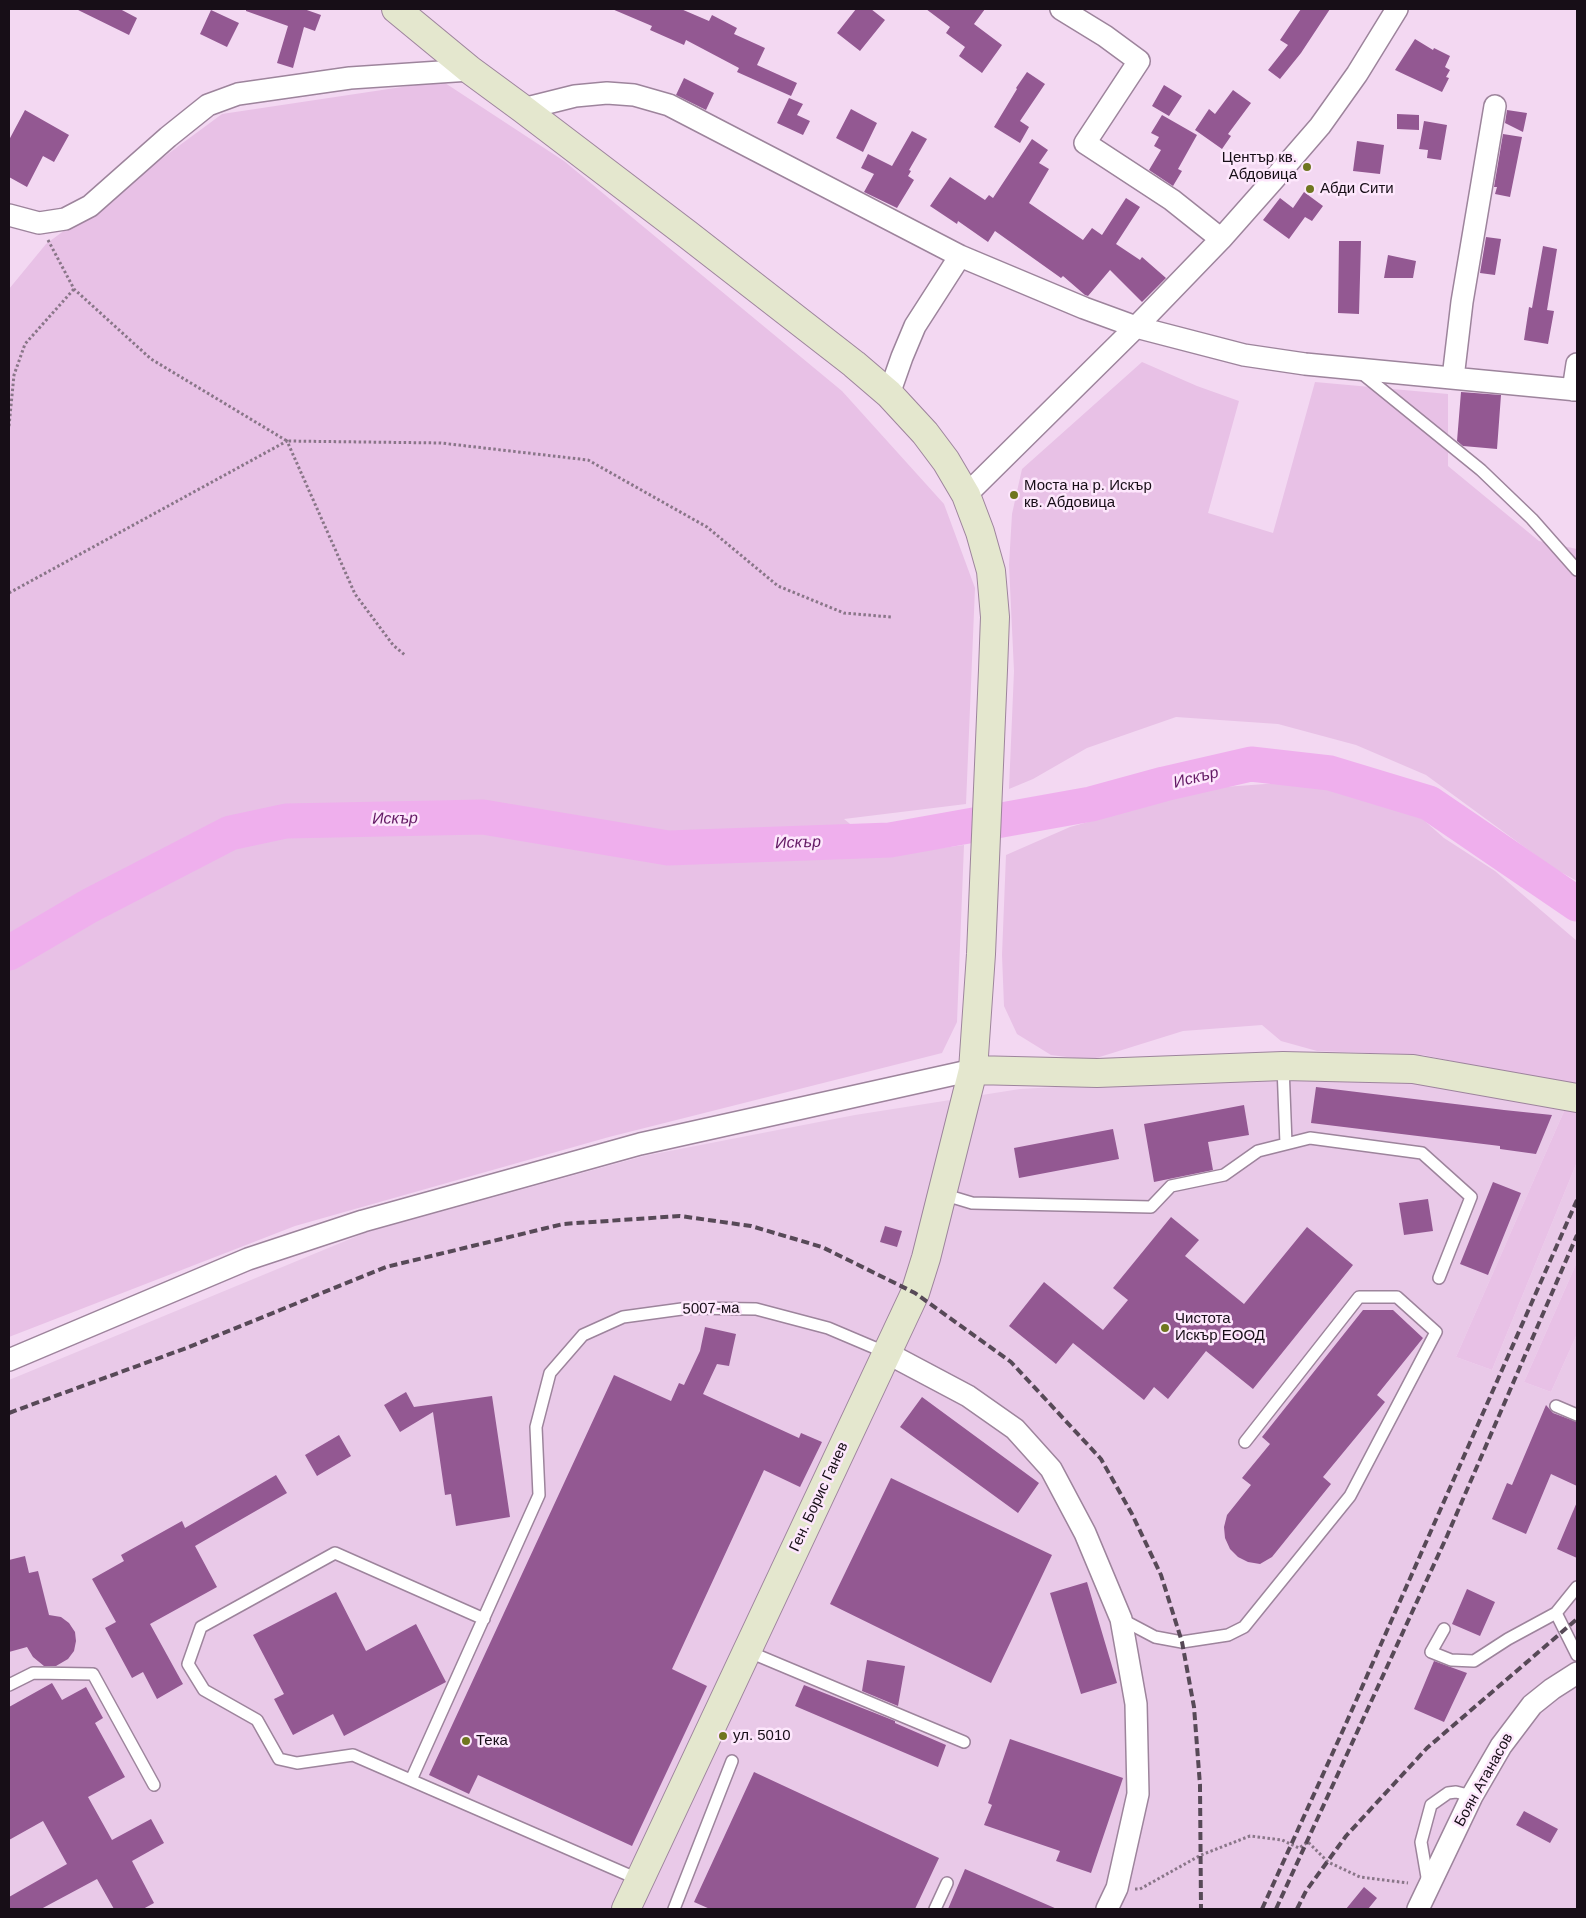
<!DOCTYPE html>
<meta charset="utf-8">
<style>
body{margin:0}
#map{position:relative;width:1586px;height:1918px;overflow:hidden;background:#f3d8f2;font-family:Arial,sans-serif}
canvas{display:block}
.frame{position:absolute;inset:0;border:10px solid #170e17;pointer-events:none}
</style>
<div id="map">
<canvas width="1586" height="1918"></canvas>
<div class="frame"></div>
</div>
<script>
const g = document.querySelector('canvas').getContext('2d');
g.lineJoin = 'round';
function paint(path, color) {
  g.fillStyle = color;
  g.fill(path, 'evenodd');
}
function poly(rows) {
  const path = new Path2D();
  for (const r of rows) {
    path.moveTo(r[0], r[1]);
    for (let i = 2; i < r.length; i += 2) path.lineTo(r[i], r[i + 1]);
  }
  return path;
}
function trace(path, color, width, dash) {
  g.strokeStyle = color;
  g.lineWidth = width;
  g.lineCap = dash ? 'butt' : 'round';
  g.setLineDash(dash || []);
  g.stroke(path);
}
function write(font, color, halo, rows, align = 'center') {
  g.font = font + ' Arial,sans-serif';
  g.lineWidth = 5;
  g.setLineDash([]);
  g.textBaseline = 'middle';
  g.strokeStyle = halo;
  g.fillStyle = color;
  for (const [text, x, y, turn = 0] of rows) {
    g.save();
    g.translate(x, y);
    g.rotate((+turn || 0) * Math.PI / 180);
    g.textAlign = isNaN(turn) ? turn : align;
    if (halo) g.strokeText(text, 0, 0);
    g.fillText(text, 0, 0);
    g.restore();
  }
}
paint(poly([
 [1292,1074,1412,1083,1565,1109,1456,1357,1492,1370,1577,1162,1577,1262,1524,1382,1551,1392,1577,1334,1577,1909,9,1909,9,1380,367,1232,644,1156,855,1115,1020,1089]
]), '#e9c9e8');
paint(poly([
 [442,81,564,161,842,391,944,504,975,588,966,804,844,819,888,855,964,845,957,1022,942,1053,609,1137,295,1226,9,1337,9,289,46,244,222,114],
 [1142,362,1197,386,1239,401,1208,513,1273,533,1315,382,1448,394,1448,466,1539,541,1577,549,1577,881,1553,868,1426,775,1356,745,1278,724,1176,717,1087,748,1033,779,1009,789,1014,671,1009,565,1012,514,1022,469],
 [1307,781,1418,815,1444,838,1495,871,1577,941,1577,1087,1423,1055,1317,1051,1281,1041,1262,1025,1183,1031,1090,1060,1051,1055,1017,1034,1004,1006,1002,955,1006,855,1070,827,1210,788],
 [1565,1109,1577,1113,1577,1162,1492,1370,1456,1357],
 [1577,1262,1577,1334,1551,1392,1524,1382]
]), '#e8c1e6');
trace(poly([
 [9,953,89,906,230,833,286,821,483,817,668,848,890,840,1091,804,1164,784,1251,764,1330,773,1429,803,1577,904]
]), '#efafed', 35);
paint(poly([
 [76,9,120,9,137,18,129,35],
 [246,9,304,9,321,15,315,31,304,27,293,68,277,63,288,26,246,11],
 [612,9,681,9,709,21,712,15,737,28,734,34,765,48,757,65,797,83,791,96,737,72,739,68,686,40,684,45,650,30,652,26],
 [856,9,871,9,885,20,860,51,837,33],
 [926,9,985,9,974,24,1002,45,982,73,959,56,965,47,946,33,950,27],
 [1301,9,1330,9,1301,53,1280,79,1268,70,1288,45,1280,40],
 [211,10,239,23,227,47,200,34],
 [1415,39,1433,50,1434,48,1450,56,1445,67,1450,70,1446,77,1449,78,1442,92,1395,70],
 [1027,72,1045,84,1020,121,1029,127,1020,143,994,127,1017,89,1016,88],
 [684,78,714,93,706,110,676,95],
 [1164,85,1182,96,1169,116,1152,106],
 [1233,90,1251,103,1228,134,1231,136,1222,149,1195,130,1209,109,1215,114],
 [789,98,803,104,797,115,810,121,803,135,777,123],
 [851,109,877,123,863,152,836,138],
 [25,110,69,135,54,162,43,156,27,187,9,177,9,140],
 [1507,110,1527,113,1523,132,1505,123],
 [1397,114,1419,115,1419,130,1397,129],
 [1162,115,1197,135,1178,169,1182,171,1173,186,1149,170,1161,150,1154,146,1159,137,1151,133],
 [1424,121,1447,125,1441,160,1427,158,1428,150,1419,149],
 [912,131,927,139,909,170,911,171,908,176,914,180,897,208,864,192,874,174,861,168,868,154,892,166],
 [1503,134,1522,137,1510,197,1495,194,1497,187,1494,187],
 [1032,139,1048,150,1039,163,1049,169,1029,203,1083,240,1092,228,1102,235,1126,198,1140,207,1116,244,1140,260,1142,257,1166,278,1142,302,1110,270,1088,296,1085,295,1063,276,1061,278,995,231,988,242,958,221,957,224,930,206,950,177,985,200,989,195,993,198],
 [1357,141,1384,145,1380,174,1353,171],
 [1304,192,1323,206,1312,221,1305,217,1289,239,1263,220,1280,198,1293,208],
 [1486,237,1501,239,1495,275,1480,273],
 [1339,241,1361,241,1359,314,1338,313],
 [1543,246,1557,249,1547,310,1554,311,1548,344,1524,340,1529,307,1532,308],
 [1388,255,1416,261,1413,278,1384,278],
 [1461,392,1501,395,1497,449,1463,446,1457,441],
 [1316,1087,1504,1110,1552,1115,1536,1154,1500,1149,1500,1146,1311,1123],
 [1244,1105,1249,1135,1208,1142,1213,1170,1154,1182,1144,1124],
 [1113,1129,1119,1159,1019,1178,1014,1148],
 [1493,1182,1521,1193,1488,1275,1460,1264],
 [1428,1199,1433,1231,1404,1235,1399,1203],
 [1171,1217,1199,1240,1185,1256,1244,1304,1307,1227,1353,1265,1253,1389,1206,1351,1168,1399,1154,1387,1144,1400,1073,1343,1056,1364,1009,1326,1044,1282,1103,1330,1128,1300,1113,1288],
 [885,1226,902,1231,897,1247,880,1242],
 [1363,1310,1393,1310,1423,1338,1377,1395,1385,1402,1323,1477,1331,1484,1272,1557,1260,1564,1248,1562,1238,1557,1230,1549,1225,1538,1224,1527,1227,1515,1251,1485,1242,1478,1270,1444,1262,1437],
 [705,1327,736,1334,729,1366,717,1364,703,1394,799,1438,801,1433,822,1442,800,1487,764,1470,672,1669,707,1686,632,1846,478,1775,469,1794,429,1775,614,1375,671,1401,679,1383,684,1385,700,1351],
 [406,1392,414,1407,492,1396,510,1517,456,1526,451,1494,445,1495,433,1412,400,1432,384,1405],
 [922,1397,1039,1483,1018,1513,900,1427],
 [1546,1405,1553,1413,1577,1422,1577,1486,1551,1474,1526,1534,1492,1519,1507,1483,1512,1485],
 [339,1435,351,1456,317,1476,305,1455],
 [276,1475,287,1493,195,1546,217,1587,150,1624,183,1684,157,1699,143,1672,132,1678,105,1628,116,1622,92,1579,124,1561,121,1555,182,1521,185,1528],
 [891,1478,1052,1555,991,1683,830,1604],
 [1577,1502,1577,1558,1557,1549],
 [25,1556,29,1573,38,1571,49,1615,61,1617,69,1623,75,1632,76,1641,74,1651,68,1659,56,1666,44,1666,33,1657,27,1647,9,1652,9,1560],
 [1087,1582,1117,1683,1081,1694,1050,1593],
 [1467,1589,1495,1602,1480,1636,1452,1624],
 [336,1592,366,1651,416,1624,446,1682,344,1736,333,1714,293,1735,274,1699,284,1694,253,1635],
 [867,1660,905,1666,898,1706,862,1691],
 [1434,1661,1467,1673,1444,1722,1414,1709],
 [52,1683,62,1700,86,1687,103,1718,95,1723,125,1777,88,1797,112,1840,151,1819,164,1843,132,1861,154,1903,143,1909,114,1909,97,1879,41,1909,9,1909,9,1897,67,1864,43,1821,9,1840,9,1707],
 [804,1685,895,1721,895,1723,946,1745,938,1767,795,1706],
 [1010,1739,1123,1778,1091,1873,1056,1861,1060,1851,984,1825,992,1805,988,1803],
 [754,1772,939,1858,915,1909,710,1909,694,1902],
 [1524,1811,1558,1829,1550,1843,1516,1825],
 [965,1869,1057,1909,948,1909],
 [1364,1887,1377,1898,1368,1909,1346,1909]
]), '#935892');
const lane = poly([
 [1359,371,1481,470,1532,519,1577,570],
 [1283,1066,1286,1144],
 [942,1194,972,1203,1151,1207,1171,1186,1224,1175,1258,1151,1310,1138,1422,1153,1471,1197,1439,1278],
 [1556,1406,1577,1415],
 [1556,1613,1577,1655],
 [484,1619,335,1553,201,1627,188,1664,204,1690,257,1720,279,1759,297,1763,353,1755,640,1880],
 [1121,1619,1155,1637,1182,1642,1228,1635,1244,1627,1350,1496,1436,1332,1397,1297,1359,1297,1245,1442],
 [1444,1629,1431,1652,1451,1660,1474,1661,1508,1639,1556,1613,1577,1587],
 [747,1651,964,1742],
 [9,1685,33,1673,93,1674,154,1785],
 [411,1780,539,1495,536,1427,550,1373,583,1335,623,1317,689,1308,756,1309,828,1328,887,1353],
 [1428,1883,1421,1842,1431,1805,1448,1793,1456,1792,1472,1796],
 [674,1909,732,1761],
 [935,1909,947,1883]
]);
const street = poly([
 [1061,9,1105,36,1139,61,1085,143,1172,200,1221,239],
 [523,109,575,96,607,93,634,95,669,105,960,256,1084,308,1136,327,1244,355,1305,364,1577,390],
 [9,215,39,223,65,219,90,206,168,137,208,105,238,94,350,78,470,70],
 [1453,378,1462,302,1495,106],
 [1573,390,1577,364],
 [889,394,902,357,915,326,960,256],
 [966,495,1136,327,1221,239,1275,178,1320,126,1357,74,1397,9],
 [887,1353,968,1396,1015,1429,1051,1469,1085,1533,1121,1619,1136,1704,1138,1794,1117,1888,1107,1909],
 [9,1360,248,1259,363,1221,640,1144,973,1070],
 [1418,1909,1472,1796,1501,1746,1532,1705,1552,1689,1577,1673]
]);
const secondary = poly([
 [396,9,470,70,523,109,687,234,854,364,889,394,925,433,946,461,966,495,980,532,991,571,995,617,993,670,981,954,973,1070,926,1258,915,1293,626,1909],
 [973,1070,1097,1073,1283,1066,1413,1069,1577,1098]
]);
trace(lane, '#9d849c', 14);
trace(street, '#9d849c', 24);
trace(secondary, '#9d849c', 30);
trace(poly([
 [48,240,74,289,151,359,287,441,441,443,588,460,707,527,778,586,844,613,891,617],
 [9,426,14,375,25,344,74,289],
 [9,593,287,441,355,594,393,645,406,656],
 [1135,1889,1140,1889,1201,1855,1250,1836,1282,1840,1299,1848,1308,1842,1328,1862,1360,1877,1408,1883]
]), '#897688', 3, [2.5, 2.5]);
trace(lane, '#fff', 11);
trace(street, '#fff', 21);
trace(secondary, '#e4e7ce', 28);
trace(poly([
 [9,1413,189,1347,386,1267,563,1224,680,1216,751,1226,822,1247,915,1293,1011,1362,1101,1459,1132,1514,1161,1575,1182,1642,1194,1707,1200,1785,1201,1909],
 [1262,1909,1344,1728,1577,1200],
 [1276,1909,1447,1536,1577,1235],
 [1297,1909,1306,1891,1346,1836,1427,1748,1577,1619]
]), '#574957', 4, [8, 4]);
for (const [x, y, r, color] of [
 [1307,167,5,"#6f761f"],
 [1310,189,5,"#6f761f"],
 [1014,495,5,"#6f761f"],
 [1165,1328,5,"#6f761f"],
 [723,1736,5,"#6f761f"],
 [466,1741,5,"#6f761f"]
]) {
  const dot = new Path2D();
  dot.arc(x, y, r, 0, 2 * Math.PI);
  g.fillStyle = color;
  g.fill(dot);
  trace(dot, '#fde7fc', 2);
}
write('15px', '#170e17', '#fde7fc', [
 ["Център кв.",1297,158,"right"],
 ["Абдовица",1297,175,"right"],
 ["Абди Сити",1320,189],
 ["Моста на р. Искър",1024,486],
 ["кв. Абдовица",1024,503],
 ["Чистота",1175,1319],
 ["Искър ЕООД",1175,1336],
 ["ул. 5010",733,1736],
 ["Тека",476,1741]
], 'left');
write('15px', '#170e17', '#fde7fc', [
 ["5007-ма",711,1309,-1],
 ["Ген. Борис Ганев",819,1497,-65],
 ["Боян Атанасов",1484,1780,-61]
]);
write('italic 16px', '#631964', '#fde7fc', [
 ["Искър",1196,778,-14],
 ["Искър",395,819,-1],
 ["Искър",798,843,-2]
]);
</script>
